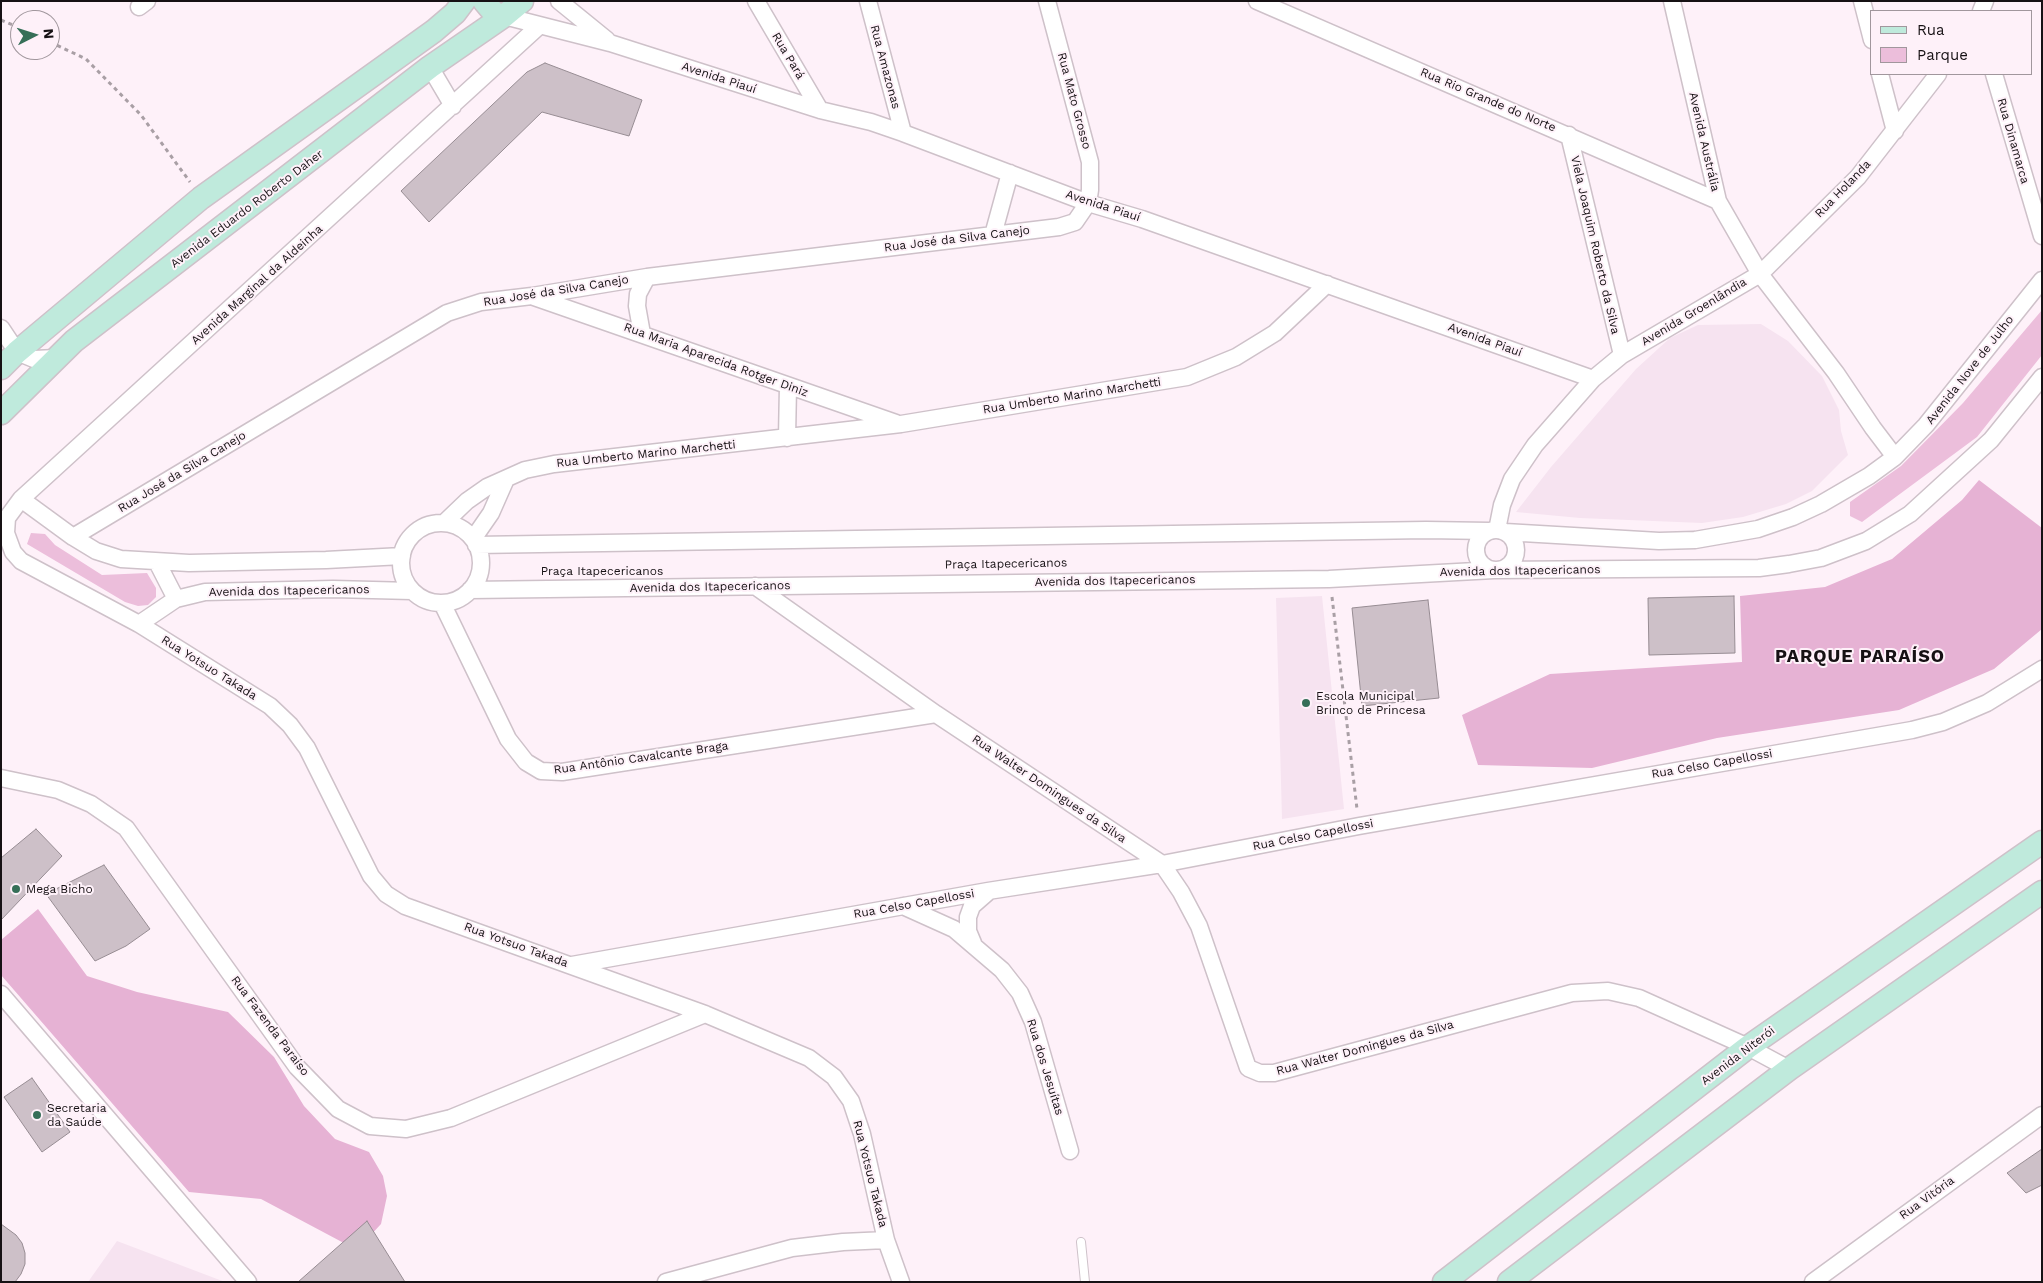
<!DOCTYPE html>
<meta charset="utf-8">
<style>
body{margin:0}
#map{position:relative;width:2043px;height:1283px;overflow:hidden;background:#fef1f9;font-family:"Work Sans",sans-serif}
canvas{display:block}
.frame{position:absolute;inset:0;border:2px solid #161114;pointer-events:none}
.legend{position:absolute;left:1870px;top:10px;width:162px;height:65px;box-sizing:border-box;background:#fef1f9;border:1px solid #a1979d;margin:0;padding:6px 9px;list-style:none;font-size:15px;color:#161114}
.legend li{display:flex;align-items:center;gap:10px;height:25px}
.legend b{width:25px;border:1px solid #a1979d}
.north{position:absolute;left:10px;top:10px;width:50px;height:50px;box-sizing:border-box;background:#fef1f9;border:1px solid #a1979d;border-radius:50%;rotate:85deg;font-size:14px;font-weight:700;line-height:20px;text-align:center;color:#161114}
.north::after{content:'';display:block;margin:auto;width:18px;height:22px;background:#366f58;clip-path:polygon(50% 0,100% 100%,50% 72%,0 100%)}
</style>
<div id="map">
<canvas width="2043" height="1283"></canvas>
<div class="frame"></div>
<ul class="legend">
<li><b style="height:6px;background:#bfeadc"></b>Rua</li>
<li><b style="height:14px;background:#ecbedb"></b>Parque</li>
</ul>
<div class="north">N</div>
</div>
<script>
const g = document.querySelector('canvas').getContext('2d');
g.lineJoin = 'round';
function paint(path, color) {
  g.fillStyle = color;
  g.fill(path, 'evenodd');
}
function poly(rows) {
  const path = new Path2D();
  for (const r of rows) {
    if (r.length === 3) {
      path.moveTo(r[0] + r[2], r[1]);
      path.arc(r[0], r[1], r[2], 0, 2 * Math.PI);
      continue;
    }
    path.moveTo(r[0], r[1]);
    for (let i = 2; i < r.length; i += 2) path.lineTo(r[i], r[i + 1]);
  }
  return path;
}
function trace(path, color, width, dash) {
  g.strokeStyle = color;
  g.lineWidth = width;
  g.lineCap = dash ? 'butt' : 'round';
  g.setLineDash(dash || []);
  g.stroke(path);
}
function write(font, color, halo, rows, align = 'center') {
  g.font = font + ' "Work Sans",sans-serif';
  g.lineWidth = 4;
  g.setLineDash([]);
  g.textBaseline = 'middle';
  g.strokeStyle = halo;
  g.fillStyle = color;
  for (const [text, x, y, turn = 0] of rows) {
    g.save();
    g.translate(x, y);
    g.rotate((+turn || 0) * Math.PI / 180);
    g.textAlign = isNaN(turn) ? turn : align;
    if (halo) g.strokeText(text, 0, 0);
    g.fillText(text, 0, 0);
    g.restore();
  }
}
paint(poly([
 [1761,324,1788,341,1822,376,1839,410,1841,431,1848,455,1812,491,1786,504,1743,517,1702,523,1580,518,1516,512,1551,467,1636,369,1670,338,1698,325],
 [1322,596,1344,809,1282,819,1276,598],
 [117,1241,225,1282,88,1282]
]), '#f6e3f0');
paint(poly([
 [2042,310,2042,355,1977,437,1862,522,1850,516,1850,502,1901,466,1963,403],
 [31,533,45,534,55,545,102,575,147,573,156,588,156,597,148,605,138,606,125,602,27,544]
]), '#ecbedb');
paint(poly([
 [1979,480,2042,528,2042,629,1994,669,1899,710,1717,738,1592,768,1478,765,1462,715,1550,674,1742,662,1740,596,1825,587,1892,559,1962,500],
 [38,909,87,976,137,992,228,1012,274,1057,304,1106,335,1139,369,1152,383,1176,387,1196,381,1224,357,1250,261,1199,189,1192,1,975,1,940]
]), '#e6b2d4');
const building = poly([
 [545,63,642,100,629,136,542,112,429,222,401,191,527,72,545,63],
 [1734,596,1735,653,1649,655,1648,598,1734,596],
 [1428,600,1439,698,1362,706,1352,608,1428,600],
 [36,829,62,856,1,920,1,858,36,829],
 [104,865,150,929,126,946,95,961,46,894,104,865],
 [32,1078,70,1132,42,1152,4,1097,32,1078],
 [2042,1149,2042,1185,2026,1193,2007,1173,2042,1149],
 [367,1221,405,1282,298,1282,367,1221],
 [1,1224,16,1235,22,1243,25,1253,25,1264,21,1274,15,1282,1,1282,1,1224]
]);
paint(building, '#cdc0c8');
trace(building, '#978c93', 1);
const service = poly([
 [1081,1242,1085,1282]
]);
const minor = poly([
 [559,1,607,40],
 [756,1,820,110],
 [868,1,903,133],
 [1257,1,1718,201],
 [1672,1,1718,201,1760,274,1836,373,1873,428,1895,457],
 [1862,1,1872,40],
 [139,7,147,1],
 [1981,11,1985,1],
 [504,16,610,43,820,110,871,122,903,133,1088,203,1142,219,1593,379],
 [539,26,21,499,7,518,6,533,13,552,21,561,139,624,270,706,290,725,307,748,371,876,386,894,405,906,705,1014,809,1058,834,1077,851,1101,862,1134,886,1240,901,1282],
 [430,67,453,106],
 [1880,74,1895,131],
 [1994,74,2042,236],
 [1569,135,1622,355],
 [993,235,1010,173],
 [534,297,896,423],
 [1,328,17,352,34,359,56,358],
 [642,334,637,306,638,294,647,277],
 [787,438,788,386],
 [21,499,73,537,96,551,121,559,189,563,326,560,402,556],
 [444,523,467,501,487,487,525,470,554,464,901,424,1187,377,1236,357,1275,333,1327,284],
 [441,563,40],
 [1496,550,20],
 [1497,530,1502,505,1512,479,1535,445,1593,379,1622,355,1760,274,1858,177,1938,74],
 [1505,532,1659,541,1695,540,1758,529,1793,517,1821,504,1869,476,1895,457,1926,425,2042,280],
 [73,537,447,313,481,302,532,296,647,277,1059,227,1075,222,1088,203,1090,190,1090,162,1047,1],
 [473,539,491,513,506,479],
 [476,545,1426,530,1490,531],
 [157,562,176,599],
 [755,586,936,714,1162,864,1181,892,1199,926,1248,1068,1260,1073,1274,1073,1572,993,1608,991,1639,998,1748,1047,1789,1069],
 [470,590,1329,579,1494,570,1759,568,1789,564,1821,558,1866,541,1910,514,1991,440,2042,377],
 [442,603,508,739,526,762,541,771,562,772,936,714],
 [139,624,176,599,205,592,333,589,412,591],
 [1,778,58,790,91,804,126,828,297,1067,338,1109,370,1126,406,1129,451,1118,705,1014],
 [903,906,954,929,1002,970,1020,993,1033,1022,1070,1151],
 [973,943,968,931,968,917,972,906,988,892],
 [572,965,988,891,1162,864,1359,826,1912,730,1943,722,1987,703,2042,669],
 [1,994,248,1282],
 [666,1282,792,1248,843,1242,886,1240],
 [1813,1282,2042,1115]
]);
const secondary = poly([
 [484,1,494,13,504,16],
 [1,368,17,352,201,198,434,31,455,13,464,1],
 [1,413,74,341,430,67,504,16,522,1],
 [1444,1282,1748,1047,2042,842],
 [1509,1282,1789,1069,2042,892]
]);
trace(service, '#cec1c9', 10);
trace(minor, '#cec1c9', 19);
trace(secondary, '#cec1c9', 25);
trace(poly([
 [1,20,20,28],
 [50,42,86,59,141,115,190,182],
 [1332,597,1357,809]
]), '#a99fa5', 3, [4, 4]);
trace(service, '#fff', 8);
trace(minor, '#fff', 16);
trace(secondary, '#bfeadc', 22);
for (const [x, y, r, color] of [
 [1306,703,5,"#366f58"],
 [16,889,5,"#366f58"],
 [37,1115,5,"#366f58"]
]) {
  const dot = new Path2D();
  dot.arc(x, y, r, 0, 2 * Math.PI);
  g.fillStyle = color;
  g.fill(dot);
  trace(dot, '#fef1f9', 2);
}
write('12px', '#161114', '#fef1f9', [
 ["Rua Pará",788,56,59],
 ["Rua Amazonas",885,67,75],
 ["Avenida Piauí",719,78,18],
 ["Rua Rio Grande do Norte",1488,100,23],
 ["Rua Mato Grosso",1074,101,75],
 ["Rua Dinamarca",2013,141,74],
 ["Avenida Austrália",1704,142,77],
 ["Rua Holanda",1843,189,-46],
 ["Avenida Piauí",1103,206,18],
 ["Avenida Eduardo Roberto Daher",247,209,-37],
 ["Rua José da Silva Canejo",957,239,-7],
 ["Viela Joaquim Roberto da Silva",1595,245,77],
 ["Avenida Marginal da Aldeinha",257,285,-42],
 ["Rua José da Silva Canejo",556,291,-9],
 ["Avenida Groenlândia",1694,312,-31],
 ["Avenida Piauí",1485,340,20],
 ["Rua Maria Aparecida Rotger Diniz",716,360,20],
 ["Avenida Nove de Julho",1970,370,-52],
 ["Rua Umberto Marino Marchetti",1072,396,-9],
 ["Rua Umberto Marino Marchetti",646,454,-6],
 ["Rua José da Silva Canejo",182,472,-31],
 ["Praça Itapecericanos",1006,564,-1],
 ["Praça Itapecericanos",602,571],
 ["Avenida dos Itapecericanos",1520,571,-1],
 ["Avenida dos Itapecericanos",1115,581,-1],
 ["Avenida dos Itapecericanos",710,587,-1],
 ["Avenida dos Itapecericanos",289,591,-1],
 ["Rua Yotsuo Takada",209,668,32],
 ["Rua Antônio Cavalcante Braga",641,758,-8],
 ["Rua Celso Capellossi",1712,764,-10],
 ["Rua Walter Domingues da Silva",1049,789,34],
 ["Rua Celso Capellossi",1313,835,-11],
 ["Rua Celso Capellossi",914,904,-10],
 ["Rua Yotsuo Takada",516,945,20],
 ["Rua Fazenda Paraíso",270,1026,53],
 ["Rua Walter Domingues da Silva",1365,1048,-15],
 ["Avenida Niterói",1738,1056,-37],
 ["Rua dos Jesuítas",1045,1067,73],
 ["Rua Yotsuo Takada",870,1174,76],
 ["Rua Vitória",1927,1198,-36]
]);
write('12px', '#161114', '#fef1f9', [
 ["Escola Municipal",1316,696],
 ["Brinco de Princesa",1316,710],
 ["Mega Bicho",26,889],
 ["Secretaria",47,1108],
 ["da Saúde",47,1122]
], 'left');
g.letterSpacing = '1px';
write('bold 18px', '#161114', '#fef1f9', [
 ["PARQUE PARAÍSO",1860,657]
]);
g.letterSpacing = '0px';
</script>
